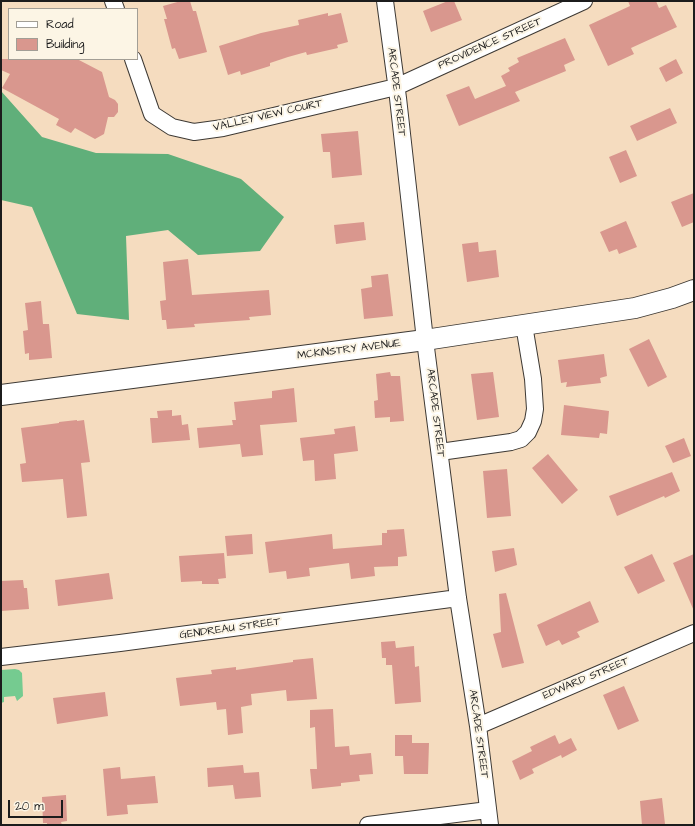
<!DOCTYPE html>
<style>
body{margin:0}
#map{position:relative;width:695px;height:826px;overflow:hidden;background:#f5dcbf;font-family:"Architects Daughter",sans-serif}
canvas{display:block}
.frame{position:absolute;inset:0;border:2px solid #1c1c1c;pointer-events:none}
.legend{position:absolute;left:8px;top:8px;width:130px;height:52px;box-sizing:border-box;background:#fcf5e5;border:1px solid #a29e95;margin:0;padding:5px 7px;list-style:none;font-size:12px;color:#1c1c1c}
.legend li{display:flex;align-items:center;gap:8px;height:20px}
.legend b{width:20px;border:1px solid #a29e95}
.scale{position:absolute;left:8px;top:800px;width:55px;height:18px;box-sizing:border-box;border:2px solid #1c1c1c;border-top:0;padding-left:5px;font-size:12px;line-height:14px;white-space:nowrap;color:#1c1c1c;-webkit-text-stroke:3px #fcf5e5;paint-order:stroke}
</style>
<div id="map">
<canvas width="695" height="826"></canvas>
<div class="frame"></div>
<ul class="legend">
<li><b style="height:5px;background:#fff"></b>Road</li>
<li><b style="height:11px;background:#d9978e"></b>Building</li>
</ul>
<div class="scale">20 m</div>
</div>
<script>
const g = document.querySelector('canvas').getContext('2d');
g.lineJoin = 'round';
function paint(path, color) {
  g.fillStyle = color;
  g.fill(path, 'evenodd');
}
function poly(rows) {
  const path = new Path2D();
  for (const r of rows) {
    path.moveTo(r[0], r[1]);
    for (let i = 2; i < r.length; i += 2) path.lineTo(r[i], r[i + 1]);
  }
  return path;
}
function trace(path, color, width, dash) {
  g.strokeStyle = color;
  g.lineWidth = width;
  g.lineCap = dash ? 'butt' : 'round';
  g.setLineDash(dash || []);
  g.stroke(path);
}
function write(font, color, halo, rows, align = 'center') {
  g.font = font + ' "Architects Daughter",sans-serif';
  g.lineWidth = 4;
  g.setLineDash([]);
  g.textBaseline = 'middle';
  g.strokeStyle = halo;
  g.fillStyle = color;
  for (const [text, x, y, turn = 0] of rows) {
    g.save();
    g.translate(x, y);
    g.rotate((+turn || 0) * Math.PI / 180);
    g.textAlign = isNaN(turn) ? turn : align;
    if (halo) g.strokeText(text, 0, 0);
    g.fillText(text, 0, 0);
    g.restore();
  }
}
paint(poly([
 [15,669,19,670,22,673,23,696,17,701,15,696,4,697,4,702,1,703,1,670]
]), '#75cb90');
paint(poly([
 [1,91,42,137,96,153,168,154,241,179,284,217,260,251,198,255,168,230,126,236,129,320,77,314,32,207,1,200]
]), '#60af7a');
paint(poly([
 [181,1,190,1,193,11,196,11,207,52,179,59,175,48,172,49,164,19,167,19,163,6],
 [448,1,454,1,462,20,431,32,423,11],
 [628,1,656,1,659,8,666,5,677,27,631,48,634,54,608,66,589,25,630,6],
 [328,13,328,16,341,13,348,42,337,45,338,48,307,55,306,52,288,57,270,63,270,66,241,75,240,71,228,75,219,46,261,33,299,25,298,20],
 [565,38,575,60,564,65,566,71,515,92,520,101,459,126,446,95,469,86,475,99,506,86,501,76,510,71,508,68,519,62,517,58],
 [1,59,77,59,102,72,109,97,115,100,118,104,118,112,114,117,108,117,104,134,95,139,75,128,71,133,56,125,59,119,2,88,10,74,1,70],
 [676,59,683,73,666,82,659,68],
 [670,108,677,123,637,141,630,126],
 [358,131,362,175,332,178,330,152,323,152,321,134],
 [626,150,637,176,620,183,609,157],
 [694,193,694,222,682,227,671,202],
 [626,221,637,247,619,254,617,249,609,252,600,232],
 [364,222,366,240,336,244,334,225],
 [478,242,479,252,496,250,499,277,467,282,462,244],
 [188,259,192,295,269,290,271,315,249,317,250,320,194,324,195,327,167,329,166,320,162,320,160,301,166,300,163,262],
 [388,274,393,316,364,319,361,289,372,287,371,276],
 [41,301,43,324,49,324,52,358,29,360,29,353,25,354,23,331,28,330,25,303],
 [649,339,667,377,648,387,629,349],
 [604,354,607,376,600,378,601,383,566,387,567,382,561,383,558,360],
 [390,372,391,376,400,376,404,421,390,422,390,417,375,418,374,401,378,400,376,374],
 [493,372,499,417,477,420,471,374],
 [294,388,297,422,260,425,263,455,242,457,240,444,199,448,197,428,233,425,232,420,236,420,234,402,272,398,272,391],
 [564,405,609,411,607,434,600,433,599,438,561,435],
 [172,410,172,416,181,415,182,425,188,424,190,440,152,443,150,418,158,418,157,411],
 [77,420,77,421,84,420,90,462,81,463,87,516,67,518,63,479,22,482,20,464,26,463,21,428,59,423,59,422],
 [355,426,358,451,334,454,336,479,315,481,314,460,303,461,300,438,335,434,334,429],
 [684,438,691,456,673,463,665,446],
 [548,454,578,490,562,504,532,468],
 [507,469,511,516,487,518,483,471],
 [672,472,680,491,665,498,664,496,617,516,609,496],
 [404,529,407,556,398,557,398,566,374,567,375,576,351,579,349,563,309,568,310,576,287,579,286,571,269,573,265,542,332,534,333,549,382,545,382,533,387,533,387,530],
 [252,534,253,554,227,556,225,536],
 [514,548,517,565,495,572,492,551],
 [224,553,226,578,218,579,219,584,202,584,202,581,181,582,179,556],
 [652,554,665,581,638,594,624,567],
 [694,554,694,611,673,563],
 [109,573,113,599,58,606,55,580],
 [23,580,24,588,27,588,29,609,1,611,1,581],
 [506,593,524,663,502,668,493,634,501,632,499,594],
 [590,601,599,622,577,632,580,637,562,645,559,640,546,646,537,625],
 [395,641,396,648,414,646,415,667,419,666,421,702,395,704,392,665,386,665,386,658,382,658,381,642],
 [313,658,317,699,287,701,286,690,251,694,252,705,241,707,243,733,228,735,226,709,217,710,216,702,180,706,176,678,212,674,211,670,236,667,236,670,293,662,293,660],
 [624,686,639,721,618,730,603,695],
 [105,692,108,716,57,724,53,698],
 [333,709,335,747,349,746,350,755,371,753,373,774,359,775,360,781,341,783,341,786,312,789,310,769,317,769,315,727,310,728,310,710],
 [395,735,412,735,412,743,429,743,428,774,404,774,403,756,395,756],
 [555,735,559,744,571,738,577,750,562,758,561,755,532,769,534,773,520,780,512,761,532,751,530,747],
 [243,765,244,773,259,772,261,797,235,799,233,785,208,787,207,768],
 [120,767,121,779,155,776,158,803,127,805,128,814,107,816,103,769],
 [66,795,67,821,61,822,62,825,47,825,47,823,43,823,42,797],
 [662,798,665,824,642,825,640,801]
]), '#d9978e');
const minor = poly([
 [113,1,116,9],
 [385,1,398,98,425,340,458,598,478,726,490,825],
 [133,59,152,114,172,127,194,132,223,128,396,87,584,1],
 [440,452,511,442,521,439,528,432,533,421,535,409,533,379,524,325],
 [1,657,120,643,458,598],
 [478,726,694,633],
 [368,825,488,810]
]);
const tertiary = poly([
 [1,395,425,340,635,308,672,298,694,290]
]);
trace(minor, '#3d3934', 18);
trace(tertiary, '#3d3934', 22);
trace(minor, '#fff', 16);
trace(tertiary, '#fff', 20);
write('11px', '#1c1c1c', '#fcf5e5', [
 ["PROVIDENCE STREET",490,44,-24],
 ["ARCADE STREET",396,92,83],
 ["VALLEY VIEW COURT",268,116,-13],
 ["MCKINSTRY AVENUE",349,350,-7],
 ["ARCADE STREET",435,413,83],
 ["GENDREAU STREET",230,629,-8],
 ["EDWARD STREET",586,679,-23],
 ["ARCADE STREET",478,734,82]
]);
</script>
